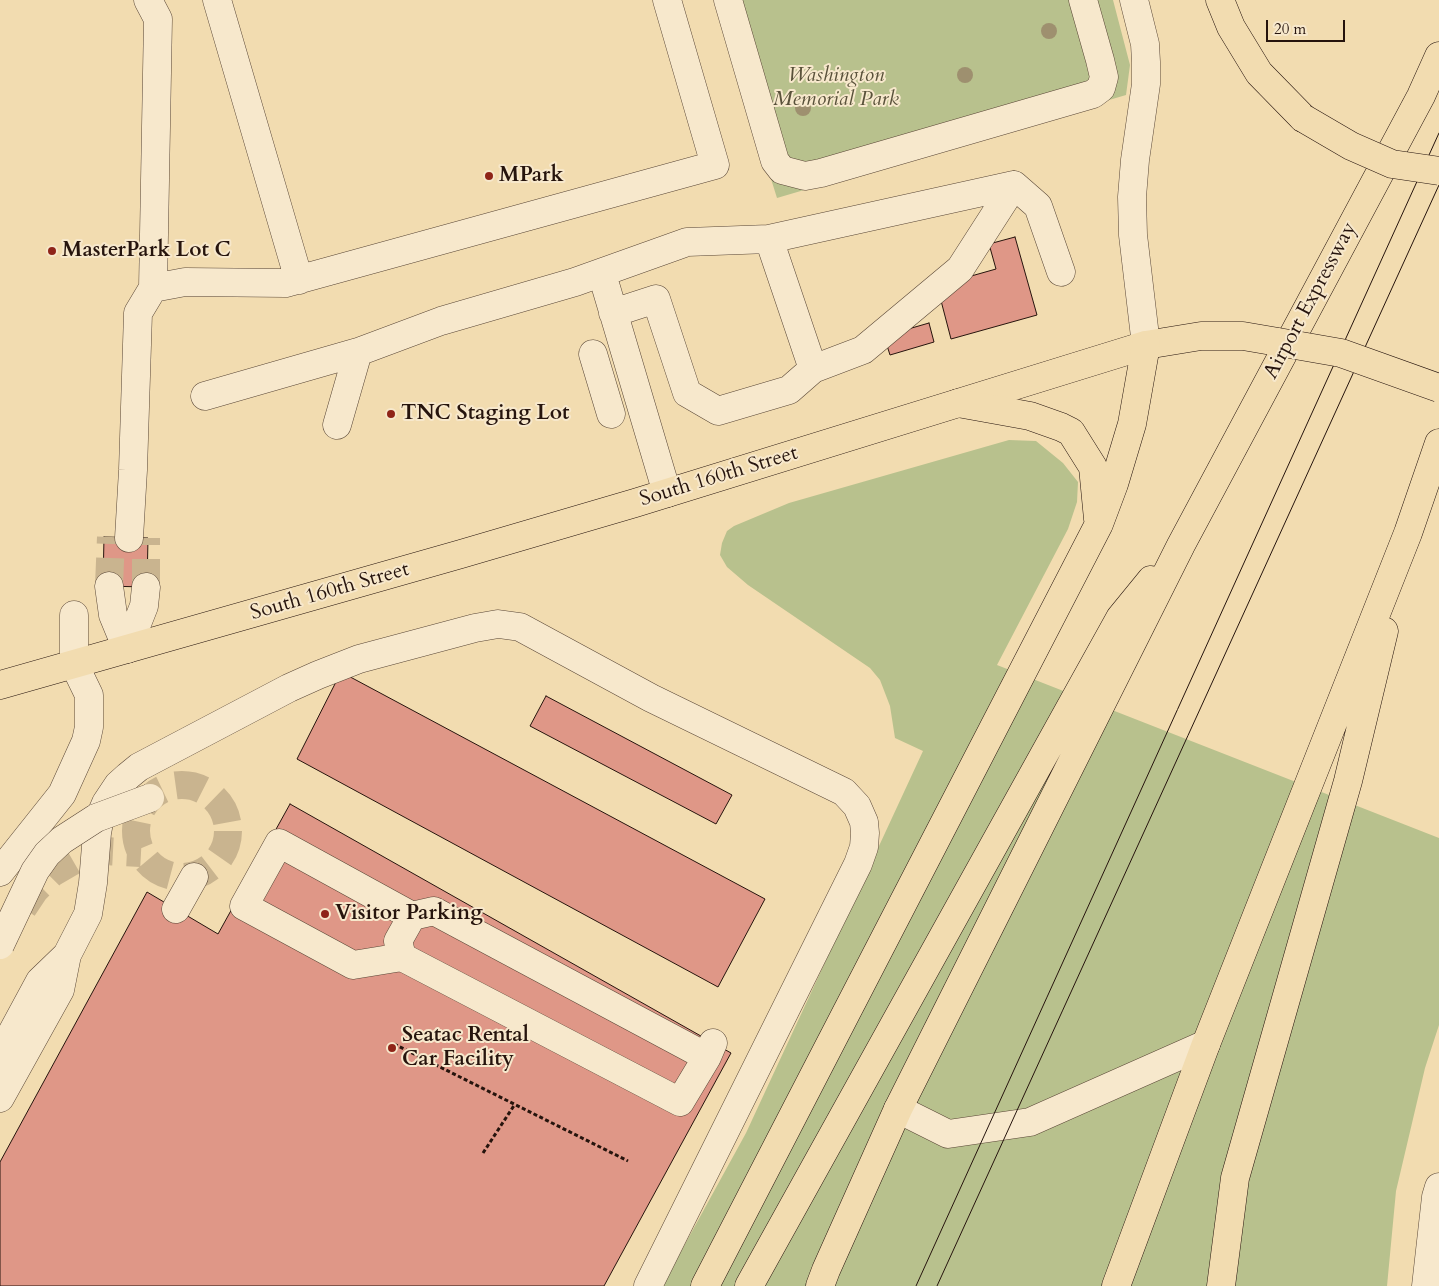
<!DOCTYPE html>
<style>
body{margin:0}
#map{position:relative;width:1439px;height:1286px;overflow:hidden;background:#f2dcb0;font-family:Cardo,serif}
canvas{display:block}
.scale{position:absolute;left:1266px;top:20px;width:79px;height:22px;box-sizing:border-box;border:2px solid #26140d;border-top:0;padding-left:6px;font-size:15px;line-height:18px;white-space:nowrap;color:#26140d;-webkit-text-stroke:4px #f7e8cc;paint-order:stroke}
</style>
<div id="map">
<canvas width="1439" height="1286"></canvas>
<div class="scale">20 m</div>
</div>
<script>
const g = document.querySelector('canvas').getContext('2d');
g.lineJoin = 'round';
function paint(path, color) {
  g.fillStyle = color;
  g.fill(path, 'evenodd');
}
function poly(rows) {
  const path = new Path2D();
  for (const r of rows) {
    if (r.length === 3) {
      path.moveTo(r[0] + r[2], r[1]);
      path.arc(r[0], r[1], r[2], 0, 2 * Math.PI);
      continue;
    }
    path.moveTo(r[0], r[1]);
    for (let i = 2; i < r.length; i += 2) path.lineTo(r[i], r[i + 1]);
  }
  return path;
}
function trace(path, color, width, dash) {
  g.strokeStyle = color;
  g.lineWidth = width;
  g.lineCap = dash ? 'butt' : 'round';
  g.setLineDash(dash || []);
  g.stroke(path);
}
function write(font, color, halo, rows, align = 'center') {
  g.font = font + ' Cardo,serif';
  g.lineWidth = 4;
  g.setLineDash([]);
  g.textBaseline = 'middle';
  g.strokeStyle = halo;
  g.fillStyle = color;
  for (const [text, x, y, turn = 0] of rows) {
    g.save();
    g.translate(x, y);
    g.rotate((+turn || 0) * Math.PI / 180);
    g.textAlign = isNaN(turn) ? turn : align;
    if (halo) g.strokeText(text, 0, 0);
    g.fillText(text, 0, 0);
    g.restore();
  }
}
paint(poly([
 [715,0,1113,0,1130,65,1126,95,777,198],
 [1009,440,1036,441,1063,463,1078,482,1077,502,1068,529,997,665,1439,838,1439,1025,1425,1068,1396,1191,1387,1286,662,1286,746,1133,923,751,895,738,890,706,880,680,870,668,748,585,727,567,720,555,722,543,727,531,734,526,789,503]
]), '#b8c18d');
const building = poly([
 [1015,237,1037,315,951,339,939,293,950,282,996,269,989,244,1015,237],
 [929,323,934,342,890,355,884,336,929,323],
 [104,537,148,538,147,587,103,586,104,537],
 [341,672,765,899,718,987,297,759,341,672],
 [546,696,732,795,716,824,530,726,546,696],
 [290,804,731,1053,604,1286,0,1286,0,1162,147,892,218,934,290,804]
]);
paint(building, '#df9787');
trace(building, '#26140d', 1);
trace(poly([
 [109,586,111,537],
 [146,587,146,538],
 [182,831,46],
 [23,908,35,890,52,873,85,854,103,851,141,853]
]), '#c9b48f', 28, [28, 14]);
const minor = poly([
 [148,0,158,19,153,288],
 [217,0,299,280],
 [728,0,775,161,782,170,805,176,821,173,1093,94,1101,88,1104,77,1100,60,1083,0],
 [1134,0,1145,44,1146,62,1146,84,1135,160,1132,197,1133,235,1146,345],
 [1014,185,1038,206,1061,272],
 [769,239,813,369],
 [602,274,667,493],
 [593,354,611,414],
 [205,396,358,352,441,321,575,282,687,242,769,239,1014,185,960,269,863,350,813,369,789,390,718,411,687,393,656,299,613,313],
 [337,425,358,352],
 [129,538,133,470,138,313,153,288,185,282,286,283,715,165,667,0],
 [109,586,113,615,127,649],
 [127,649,144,606,146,587],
 [0,872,62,794,86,741,89,727,89,695,74,664,74,615],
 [176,909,194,877],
 [402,957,353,965,244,906,279,843,412,916],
 [0,1055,40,981,67,955,88,914,93,883,97,833,100,817,106,803,118,785,128,776,139,767,289,688,318,675,359,659,475,628,498,624,520,627,651,698,844,792,857,806,864,822,865,833,864,847,858,864,648,1286],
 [707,1057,434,911,412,916,398,941,402,957,680,1102,707,1057,713,1043],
 [0,1098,60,990,67,955],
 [898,1109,948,1134,1030,1122,1206,1044],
 [1426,1286,1436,1197,1439,1187]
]);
const major = poly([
 [0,685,461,554,635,503,1146,345,1201,336,1243,336,1278,342]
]);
const highway = poly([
 [1220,0,1231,27,1259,73,1303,118],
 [958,403,1030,416,1061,427,1071,432,1093,467,1098,519],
 [705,1286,1099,524,1114,484,1132,424,1146,345],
 [749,1286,1120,618,1151,580],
 [820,1286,826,1270,898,1109,1181,545,1421,96,1439,56],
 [1116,1286,1206,1044,1408,533,1439,443],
 [1221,1286,1235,1178,1348,781,1384,631]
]);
trace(minor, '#594636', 29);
trace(major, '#26140d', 29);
trace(highway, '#26140d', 29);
trace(poly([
 [394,1044,628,1161],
 [483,1153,515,1104]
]), '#26140d', 3, [4, 2.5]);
trace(minor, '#f7e8cc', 28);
trace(major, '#f2dcb0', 28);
trace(highway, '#f2dcb0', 28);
trace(poly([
 [916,1286,1439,133],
 [937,1286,1439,185]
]), '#26140d', 1);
const minorBridge = poly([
 [0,945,35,871,47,854,62,840,96,818,150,798]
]);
const majorBridge = poly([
 [1278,342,1341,353,1439,388]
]);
const highwayBridge = poly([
 [1303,118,1351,146,1392,164,1439,171]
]);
trace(minorBridge, '#594636', 29, []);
trace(majorBridge, '#26140d', 29, []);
trace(highwayBridge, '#26140d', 29, []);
trace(minorBridge, '#f7e8cc', 28);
trace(majorBridge, '#f2dcb0', 28);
trace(highwayBridge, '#f2dcb0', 28);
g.fillStyle = '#9e906f';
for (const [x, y] of [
 [1049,31],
 [965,75],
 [803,108]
]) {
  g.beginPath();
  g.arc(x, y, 8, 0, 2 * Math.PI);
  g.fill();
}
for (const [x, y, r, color] of [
 [489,176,5,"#8f2418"],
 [52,251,5,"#8f2418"],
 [391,414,5,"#8f2418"],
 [325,914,5,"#8f2418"],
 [392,1048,5,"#8f2418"]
]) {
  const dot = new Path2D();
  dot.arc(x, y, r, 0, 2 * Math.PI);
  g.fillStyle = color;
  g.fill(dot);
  trace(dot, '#f7e8cc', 2);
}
write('italic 21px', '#59513a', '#f7e8cc', [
 ["Washington",836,76],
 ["Memorial Park",836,100]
]);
write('bold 21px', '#26140d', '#f7e8cc', [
 ["MPark",499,176],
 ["MasterPark Lot C",62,251],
 ["TNC Staging Lot",401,414],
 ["Visitor Parking",335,914],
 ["Seatac Rental",402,1036],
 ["Car Facility",402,1060]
], 'left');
write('21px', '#26140d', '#f7e8cc', [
 ["Airport Expressway",1311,301,-62],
 ["South 160th Street",719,477,-17],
 ["South 160th Street",330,592,-16]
]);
</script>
